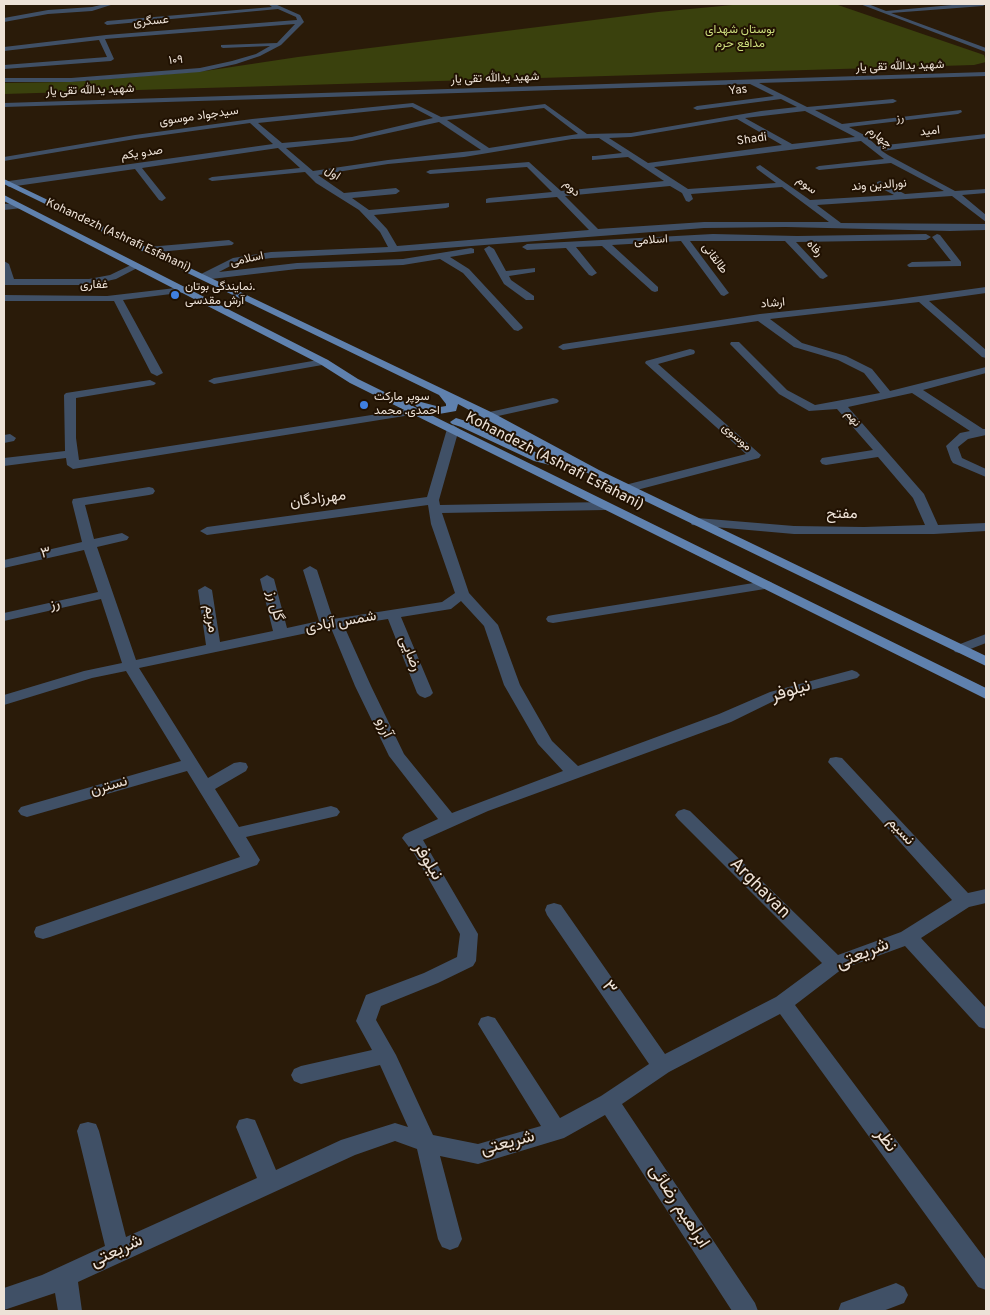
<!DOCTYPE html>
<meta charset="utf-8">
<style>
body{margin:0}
#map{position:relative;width:990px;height:1315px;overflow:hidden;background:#2a1b09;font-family:Overpass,sans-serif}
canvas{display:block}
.frame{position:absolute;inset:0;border:5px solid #ede2d7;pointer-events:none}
</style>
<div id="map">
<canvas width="990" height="1315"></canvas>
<div class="frame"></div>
</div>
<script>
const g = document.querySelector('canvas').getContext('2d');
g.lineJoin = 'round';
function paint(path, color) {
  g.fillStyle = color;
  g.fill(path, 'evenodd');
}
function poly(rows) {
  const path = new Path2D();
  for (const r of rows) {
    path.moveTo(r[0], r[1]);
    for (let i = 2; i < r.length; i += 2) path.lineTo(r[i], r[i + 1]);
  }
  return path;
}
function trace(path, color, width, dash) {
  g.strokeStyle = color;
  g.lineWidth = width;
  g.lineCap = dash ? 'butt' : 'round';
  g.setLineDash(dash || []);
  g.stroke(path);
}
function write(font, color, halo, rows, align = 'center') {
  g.font = font + ' Overpass,Vazirmatn,sans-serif';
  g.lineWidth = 4;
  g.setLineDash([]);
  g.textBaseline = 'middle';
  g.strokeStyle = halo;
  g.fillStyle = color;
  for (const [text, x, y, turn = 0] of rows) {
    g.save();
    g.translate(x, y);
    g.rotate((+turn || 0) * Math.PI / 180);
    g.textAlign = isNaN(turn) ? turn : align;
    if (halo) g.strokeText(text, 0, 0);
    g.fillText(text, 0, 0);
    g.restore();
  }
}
paint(poly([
 [743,4,835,4,984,55,986,62,974,65,4,94,4,83,69,82,205,71,298,57,658,12]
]), '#3a410d');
paint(poly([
 [105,4,114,4,92,11,48,14,4,22,4,18,48,10,92,7,105,4],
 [268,4,275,4,300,15,304,22,281,45,260,56,236,64,200,72,111,79,71,82,4,82,4,78,71,78,200,68,232,61,256,54,270,46,223,48,221,47,221,45,277,43,295,24,105,39,114,59,111,61,4,69,4,65,107,57,99,40,4,51,4,47,106,35,297,20,296,17,278,9,107,25,104,23,107,21,272,7,268,4],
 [860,4,868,4,886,11,963,4,986,4,983,6,891,13,986,48,986,52,860,4],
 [986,72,986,76,759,83,807,107,893,99,897,101,893,103,815,110,842,124,961,110,962,112,958,114,849,127,866,136,877,146,986,134,986,138,882,151,888,155,955,191,986,189,986,193,962,195,986,215,986,222,952,196,817,205,841,223,986,224,986,230,950,231,786,227,704,228,394,252,271,258,236,263,219,272,297,263,403,259,471,248,474,249,474,253,450,257,469,269,522,326,523,328,518,331,514,330,463,273,440,259,403,265,297,269,211,279,201,278,201,274,233,258,271,252,388,247,380,232,359,210,316,183,305,172,212,181,208,179,212,177,300,168,278,148,142,168,166,198,162,201,159,200,135,169,9,187,5,184,9,181,273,144,250,123,135,139,4,161,4,157,135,135,252,119,413,103,441,117,545,104,587,134,631,133,761,111,797,107,781,99,697,110,693,108,697,106,774,96,750,84,4,107,4,103,986,72],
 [412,107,433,118,352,137,282,143,258,123,412,107],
 [544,108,578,134,489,148,447,120,544,108],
 [805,111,855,137,792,144,745,118,805,111],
 [737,119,782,145,648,163,609,138,631,137,737,119],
 [439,122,481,150,388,160,313,171,286,148,352,141,439,122],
 [599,138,622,153,595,156,592,156,592,160,628,157,664,181,561,191,529,162,430,170,426,172,430,174,527,167,552,192,489,198,486,199,486,203,557,197,589,230,397,246,387,229,374,215,446,208,449,207,449,203,369,210,352,198,396,194,400,191,396,188,344,193,318,175,388,164,464,157,572,139,599,138],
 [861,141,884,159,819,166,815,168,819,170,891,163,944,191,905,194,880,181,877,182,877,186,894,195,810,200,760,165,756,167,757,169,776,183,688,189,654,167,861,141],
 [670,186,682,193,686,201,689,202,693,199,691,194,782,187,829,222,704,222,598,229,565,196,670,186],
 [19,203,23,206,22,208,4,210,4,204,19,203],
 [713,234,797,236,926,234,931,237,926,240,796,242,826,274,828,276,823,279,820,278,785,241,690,241,729,293,724,296,721,295,681,241,612,245,658,287,658,291,655,292,652,291,602,246,576,247,597,273,592,276,589,275,566,248,527,250,522,247,527,244,713,234],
 [937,234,940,235,961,262,961,266,909,267,907,265,912,262,951,261,932,237,937,234],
 [229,240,234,243,232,245,148,253,143,250,148,247,229,240],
 [489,246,494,249,506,271,535,268,535,272,509,276,511,280,534,296,534,300,526,300,504,284,484,249,489,246],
 [4,261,9,264,14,279,89,279,110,275,133,264,139,264,141,266,116,279,89,285,4,285,4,261],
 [184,287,189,290,187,292,123,300,163,373,157,376,151,373,114,301,4,301,4,295,107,296,184,287],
 [986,287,986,293,929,301,986,350,986,358,982,357,919,302,770,319,802,343,846,356,872,369,890,391,986,367,986,373,923,390,983,429,986,429,986,435,968,439,958,447,962,458,986,469,986,477,953,463,951,460,946,446,960,433,970,431,912,393,848,407,924,494,938,525,986,523,986,531,934,534,794,534,692,525,690,522,697,518,794,526,864,527,925,525,913,498,878,457,826,465,822,464,820,461,822,458,873,450,837,409,809,411,779,394,730,344,731,342,739,342,787,390,815,405,880,393,864,373,838,360,794,347,758,321,563,350,558,347,563,344,760,314,884,301,986,287],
 [690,349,694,350,695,352,694,354,658,364,761,455,759,458,633,491,625,491,623,488,625,485,746,454,645,363,646,361,690,349],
 [324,359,328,360,329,362,328,364,214,384,208,381,214,378,324,359],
 [150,380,156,383,154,385,76,398,76,438,79,460,417,408,423,411,417,414,73,469,67,465,66,458,4,466,4,458,65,451,64,395,66,393,150,380],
 [553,398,557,399,559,401,557,403,489,418,483,415,485,413,553,398],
 [453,425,459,429,439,500,440,505,605,502,611,506,605,510,442,513,469,593,498,625,520,685,552,741,578,766,719,714,770,692,852,670,857,672,860,675,857,678,780,698,731,722,488,811,423,840,478,934,476,961,473,966,438,983,381,1006,376,1020,396,1055,433,1135,478,1144,541,1126,478,1024,481,1018,488,1016,495,1018,560,1118,601,1096,649,1064,547,915,545,910,547,905,554,903,561,905,665,1054,776,997,822,963,678,819,675,815,678,811,684,809,690,811,838,955,901,932,952,900,828,762,830,758,836,757,842,758,968,893,986,889,986,903,969,907,921,938,986,1008,986,1029,979,1027,905,946,842,969,795,1005,986,1260,986,1290,978,1287,780,1014,669,1072,622,1104,755,1303,758,1311,732,1311,605,1115,564,1138,478,1164,440,1156,462,1239,458,1247,450,1250,442,1247,438,1239,417,1149,395,1141,355,1155,78,1282,82,1311,58,1311,55,1293,4,1310,4,1288,42,1275,105,1246,77,1131,80,1124,88,1122,96,1124,99,1131,126,1237,257,1178,236,1127,239,1120,247,1118,255,1120,276,1170,341,1140,395,1123,408,1127,380,1065,301,1084,294,1081,291,1075,294,1069,301,1066,372,1050,356,1021,366,995,424,973,457,957,460,934,415,855,402,838,405,834,438,819,389,756,355,686,331,628,139,668,208,778,234,763,240,762,246,763,248,767,246,771,215,789,239,827,331,806,337,808,340,812,337,816,246,837,260,860,257,865,50,937,43,939,36,937,34,932,36,927,240,857,187,771,27,817,21,815,18,811,21,807,181,761,126,671,92,678,4,705,4,695,84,671,122,663,101,599,4,621,4,613,98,592,84,550,4,568,4,560,82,542,72,502,73,499,149,487,153,488,155,491,153,494,149,495,85,505,94,539,122,533,129,537,127,540,97,547,136,660,206,645,198,590,205,586,212,590,220,642,273,631,260,579,267,575,274,579,287,628,319,621,303,570,310,566,317,570,333,619,442,602,455,593,431,524,428,505,207,535,200,531,207,527,427,497,447,429,453,425],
 [461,601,484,626,504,685,538,744,563,771,452,813,404,754,371,686,344,626,388,619,417,693,420,696,425,698,430,696,433,693,401,617,451,609,461,601],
 [10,434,16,438,14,441,4,443,4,435,10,434],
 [766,581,771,582,773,585,771,588,553,623,548,622,546,619,548,616,553,615,766,581],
 [986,634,986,643,960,653,955,652,953,649,955,646,986,634],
 [896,1283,904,1287,908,1295,904,1303,883,1311,838,1311,841,1303,896,1283]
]), '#405066');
paint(poly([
 [4,179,493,413,599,470,986,656,986,666,579,469,574,471,534,461,461,427,452,424,450,422,456,418,469,422,542,455,563,461,458,404,456,411,439,414,417,407,415,405,417,403,421,402,440,407,446,406,446,404,439,395,4,184,4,179],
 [4,195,328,360,358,379,986,688,986,699,350,383,320,364,4,201,4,195]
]), '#5f81ae');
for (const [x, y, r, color] of [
 [175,295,5,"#3f7fe0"],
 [364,405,5,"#3f7fe0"]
]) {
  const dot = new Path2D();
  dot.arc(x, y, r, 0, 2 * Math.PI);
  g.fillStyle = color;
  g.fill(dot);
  trace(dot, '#201102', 2);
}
write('12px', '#ede2d7', '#201102', [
 ["عسگری",151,22,-5],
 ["۱۰۹",176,61,-5],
 ["شهید یدالله تقی یار",900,67,-2],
 ["شهید یدالله تقی یار",495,79,-2],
 ["شهید یدالله تقی یار",90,91,-2],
 ["Yas",738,91,-7],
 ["سیدجواد موسوی",199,117,-8],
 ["رز",900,119,-7],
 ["امید",930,132,-6],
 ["چهارم",879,138,38],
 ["Shadi",752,140,-8],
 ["صدو یکم",142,154,-8],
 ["اول",332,174,34],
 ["سوم",806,186,36],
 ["نورالدین وند",879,186,-4],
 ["دوم",571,189,45],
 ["Kohandezh (Ashrafi Esfahani)",118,236,25],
 ["اسلامی",651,241,-4],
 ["رفاه",814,249,46],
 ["طالقانی",714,259,53],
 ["اسلامی",247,260,-12],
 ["غفاری",94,286],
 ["ارشاد",773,304,-5],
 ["نهم",852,419,50],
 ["موسوی",736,438,41]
]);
write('12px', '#cdde7d', '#201102', [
 ["بوستان شهدای",740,31],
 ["مدافع حرم",740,45]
]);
write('12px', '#ede2d7', '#201102', [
 ["نمایندگی بوتان.",185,288],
 ["آرش مقدسی",185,302],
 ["سوپر مارکت",374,398],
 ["احمدی. محمد",374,412]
], 'left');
write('15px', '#ede2d7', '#201102', [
 ["Kohandezh (Ashrafi Esfahani)",554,462,27],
 ["مهرزادگان",318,500,-8],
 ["مفتح",842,515,1],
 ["۳",46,554,-13],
 ["رز",55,605,-13],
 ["گل رز",274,606,76],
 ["مریم",210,619,82],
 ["شمس آبادی",341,623,-10],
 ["رضایی",409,654,68],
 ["آرزو",383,728,64],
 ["نسترن",109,787,-16],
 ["نسیم",900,832,47]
]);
write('18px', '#ede2d7', '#201102', [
 ["نیلوفر",791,692,-17],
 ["نیلوفر",427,862,59],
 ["Arghavan",759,889,45],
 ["شریعتی",863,955,-22],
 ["۳",608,988,55],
 ["نظر",885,1141,54],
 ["شریعتی",508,1144,-15],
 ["ابراهیم رضائی",678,1207,57],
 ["شریعتی",117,1252,-25]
]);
</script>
